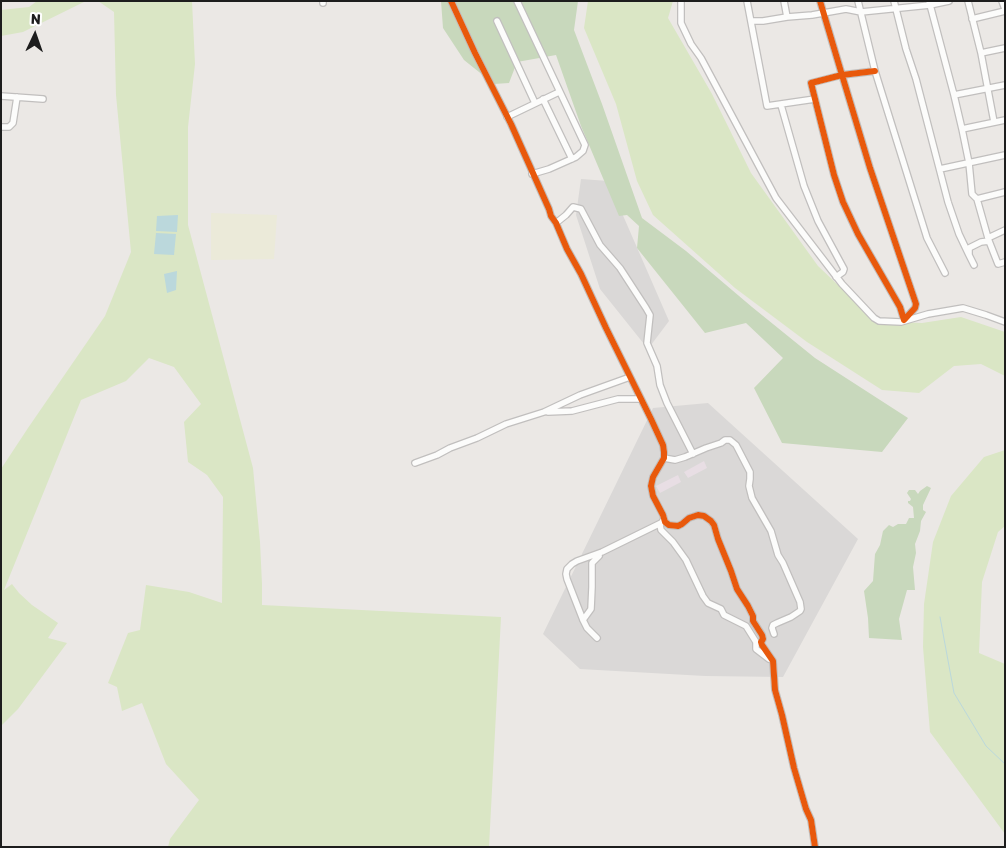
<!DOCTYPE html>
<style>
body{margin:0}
#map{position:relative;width:1006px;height:848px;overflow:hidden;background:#ebe8e5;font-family:Rubik,sans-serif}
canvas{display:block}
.frame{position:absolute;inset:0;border:2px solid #1d1d1d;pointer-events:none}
.north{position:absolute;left:10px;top:10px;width:50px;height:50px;-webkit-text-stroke:4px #fff;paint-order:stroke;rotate:3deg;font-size:14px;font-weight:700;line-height:20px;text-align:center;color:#1d1d1d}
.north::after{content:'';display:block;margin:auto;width:18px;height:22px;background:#1d1d1d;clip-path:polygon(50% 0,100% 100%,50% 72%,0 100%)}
</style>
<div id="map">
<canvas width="1006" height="848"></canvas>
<div class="frame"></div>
<div class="north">N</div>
</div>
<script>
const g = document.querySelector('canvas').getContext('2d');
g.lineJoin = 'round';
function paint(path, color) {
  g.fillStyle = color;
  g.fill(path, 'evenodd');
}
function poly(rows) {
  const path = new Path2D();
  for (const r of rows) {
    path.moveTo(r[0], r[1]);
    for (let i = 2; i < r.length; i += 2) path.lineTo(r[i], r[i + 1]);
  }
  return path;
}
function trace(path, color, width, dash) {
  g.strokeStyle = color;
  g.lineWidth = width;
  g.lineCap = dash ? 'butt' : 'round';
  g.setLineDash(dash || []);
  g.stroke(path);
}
paint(poly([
 [581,179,608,181,669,321,648,349,600,289,576,215],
 [708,403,858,539,783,677,705,676,580,669,543,634,653,408]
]), '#dad8d7');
paint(poly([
 [704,461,707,468,688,478,684,472],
 [678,475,681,482,660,493,656,486]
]), '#e8dee4');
paint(poly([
 [211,213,277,215,274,259,211,260]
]), '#ebead9');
paint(poly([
 [37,1,86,1,23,32,1,36,1,10,29,7],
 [98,1,192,1,195,64,188,127,188,225,253,468,260,542,262,584,262,605,501,617,489,847,168,847,170,839,199,800,166,764,142,703,122,711,117,687,108,683,128,633,140,630,146,585,189,592,222,603,223,497,207,475,188,462,184,422,201,404,174,367,149,358,126,381,81,400,4,590,12,584,19,593,32,605,58,623,48,638,67,643,18,709,1,726,1,469,28,428,105,316,131,252,116,95,114,12],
 [588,1,673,1,668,18,712,94,751,173,818,266,876,321,922,323,961,317,1005,332,1005,376,981,364,954,366,919,393,882,390,807,342,735,288,653,215,637,181,616,104,584,28],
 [1005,450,1005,526,998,532,982,582,979,653,1005,664,1005,834,930,732,923,647,924,604,933,542,951,496,984,457]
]), '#dae6c5');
paint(poly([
 [441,1,578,1,574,30,602,104,642,218,686,251,752,307,815,358,908,418,882,452,782,443,754,388,783,358,746,323,705,333,637,248,639,226,627,215,619,216,581,126,556,55,517,62,509,83,494,84,464,60,443,28],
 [927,486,931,488,923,505,923,510,926,512,921,521,920,531,915,544,916,553,913,567,915,590,907,590,899,619,902,640,869,638,868,618,864,591,873,581,875,554,880,545,883,531,889,525,893,527,898,524,906,524,909,518,914,518,913,507,908,503,908,501,910,501,911,499,907,493,909,490,915,490,918,494,920,491]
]), '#c8d8bc');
paint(poly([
 [178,215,177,232,156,231,157,216],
 [156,233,176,234,174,255,154,254],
 [177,271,176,290,167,293,164,274]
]), '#bbd8dc');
trace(poly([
 [940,617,954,693,986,746,1005,764]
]), '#bbd8dc', 1);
const street = poly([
 [323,1,323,3],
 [451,1,475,53,511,124,549,209,551,216,556,223,567,249,581,274,606,328,651,419,663,445,664,452,664,458,653,477,651,486,653,496,663,515,665,522,669,525,678,526,682,524,689,518,698,515,704,516,711,521,714,525,718,539,731,571,737,589,748,606,753,616,753,621,762,635,763,639,761,642,762,645,773,661,775,690,782,715,794,768,806,809,811,820,815,847],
 [517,1,585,145,583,151,576,157,549,169,532,174],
 [681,1,681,23,691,44,701,58,776,198,842,284,874,318,879,321,901,322,928,314,963,308,986,315,1005,322],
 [747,1,767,106,815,99],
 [784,1,787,17],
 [820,1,842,75,870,168,916,304,915,308,904,320,900,307,858,234,843,202,834,175,811,83,842,75,875,71],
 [858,1,875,71,927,238,945,273],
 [894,1,906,49,916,79,948,202,959,234,969,255],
 [929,1,954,95,962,129,969,163,972,194,977,199,988,238],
 [968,1,981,53,994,122],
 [1002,1,1005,9],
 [972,19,1005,11],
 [497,21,535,103],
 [752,21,763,21,787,17,812,15,846,9,861,12,930,5,949,1],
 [981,53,1005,48],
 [954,95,1005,85],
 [1,96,43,99],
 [543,99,572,159],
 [781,105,804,186,818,221,844,269,843,272,836,277],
 [507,117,559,92],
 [1,127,9,127,13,123,17,97],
 [962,129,1005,120],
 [940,169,1005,155],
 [977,199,1005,192],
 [556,223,566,215,573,207,581,209,600,245,620,268,646,308,650,315,647,343,657,366,660,385,667,403,693,454],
 [989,241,998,264,1005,262],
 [974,265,969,255,969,248,981,242,989,241,988,238,1005,230],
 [548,412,572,411,618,399,641,399],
 [664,458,675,460,685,457,706,448,721,443,725,440,730,440,736,445,750,472,750,479,749,486,752,498,771,531,778,555,783,563,800,602,801,609,800,611,791,617,777,623,773,625,772,628,774,634],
 [415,463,437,455,450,448,477,438,506,424,544,412,580,395,630,377],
 [664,519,660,525,661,530,673,542,686,560,703,596,708,603,721,609,724,615,746,626,756,642,756,649,769,659],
 [583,620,591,609,592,587,592,563,599,556],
 [597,638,587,628,583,620,567,579,566,574,567,569,572,564,577,561,602,552,661,523]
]);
trace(street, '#c1bfbe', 8);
trace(street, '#fcfcfb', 5.5);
trace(poly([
 [451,1,475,53,511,124,549,209,551,216,556,223,567,249,581,274,606,328,651,419,663,445,664,452,664,458,653,477,651,486,653,496,663,515,665,522,669,525,678,526,682,524,689,518,698,515,704,516,711,521,714,525,718,539,731,571,737,589,748,606,753,616,753,621,762,635,763,639,761,642,762,645,773,661,775,690,782,715,794,768,806,809,811,820,815,847],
 [820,1,842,75,870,168,916,304,915,308,904,320,900,307,858,234,843,202,834,175,811,83,842,75,875,71]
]), '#e8590c', 6);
</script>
